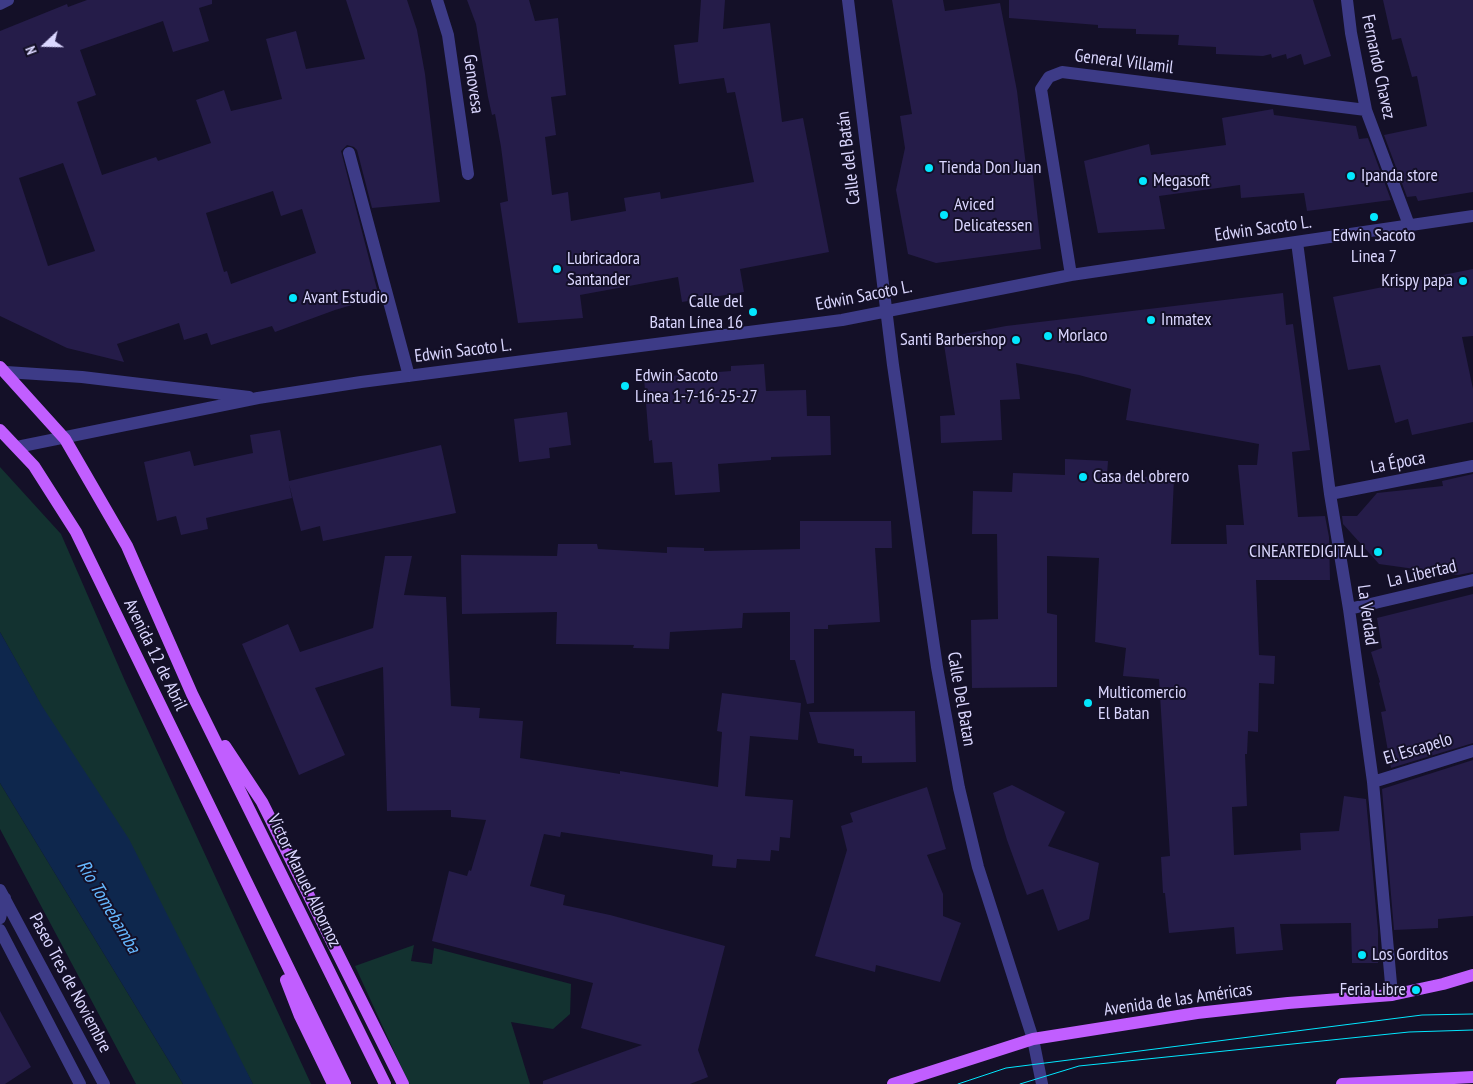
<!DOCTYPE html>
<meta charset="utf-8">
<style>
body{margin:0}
#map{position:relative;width:1473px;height:1084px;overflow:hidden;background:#141028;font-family:"PT Sans Narrow",sans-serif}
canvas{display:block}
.north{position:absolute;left:20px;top:20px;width:50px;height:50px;-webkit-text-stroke:4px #141028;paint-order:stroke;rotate:249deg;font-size:14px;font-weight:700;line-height:20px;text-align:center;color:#dbd7ff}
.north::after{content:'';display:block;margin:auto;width:18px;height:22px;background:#dbd7ff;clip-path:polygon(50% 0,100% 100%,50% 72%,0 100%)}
</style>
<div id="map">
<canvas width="1473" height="1084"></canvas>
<div class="north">N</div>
</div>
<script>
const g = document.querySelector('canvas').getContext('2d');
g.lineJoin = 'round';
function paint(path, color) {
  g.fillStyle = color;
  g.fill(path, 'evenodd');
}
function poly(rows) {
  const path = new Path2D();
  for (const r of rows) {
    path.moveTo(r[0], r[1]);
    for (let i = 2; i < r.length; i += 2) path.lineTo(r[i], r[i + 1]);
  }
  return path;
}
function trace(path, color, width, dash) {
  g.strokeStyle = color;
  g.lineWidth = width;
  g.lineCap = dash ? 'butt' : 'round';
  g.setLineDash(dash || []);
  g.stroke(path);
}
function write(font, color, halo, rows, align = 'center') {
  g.font = font + ' "PT Sans Narrow",sans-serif';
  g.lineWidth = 4;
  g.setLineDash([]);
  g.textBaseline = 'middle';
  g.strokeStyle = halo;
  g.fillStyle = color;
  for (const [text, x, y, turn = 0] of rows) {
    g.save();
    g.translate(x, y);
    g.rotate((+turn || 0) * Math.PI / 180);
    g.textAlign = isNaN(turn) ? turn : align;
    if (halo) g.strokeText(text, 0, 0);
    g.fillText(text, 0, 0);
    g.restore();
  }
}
paint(poly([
 [0,467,61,534,125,681,311,1084,253,1084,0,632],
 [0,783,183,1084,136,1084,0,829],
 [414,945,411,961,432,964,434,948,571,984,570,1014,553,1029,511,1022,530,1084,409,1084,355,966]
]), '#133230');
paint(poly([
 [0,632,42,706,129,839,253,1084,183,1084,0,783]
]), '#0e274d');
paint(poly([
 [87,0,212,0,212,4,199,8,209,41,173,52,163,21,80,50,96,95,77,102,102,175,156,157,158,161,211,143,196,100,224,90,231,111,282,99,266,39,296,31,306,69,365,59,346,0,407,0,417,30,425,74,440,202,372,208,357,150,354,147,347,145,341,151,379,297,335,310,275,332,272,326,211,345,207,333,184,340,179,323,117,344,124,362,67,348,0,316,0,31,67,4,68,7],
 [63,163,95,251,48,266,19,178],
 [273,191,281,216,302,209,316,253,231,284,227,271,224,272,206,213],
 [467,0,529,0,535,21,558,18,566,95,551,97,556,135,545,137,552,195,568,192,571,221,626,211,624,198,660,192,661,199,754,182,735,92,727,93,724,78,679,84,674,45,698,42,701,0,725,0,723,29,770,23,782,122,803,118,829,252,740,269,744,292,682,302,678,277,580,295,583,318,518,323,500,203,508,201,501,147,495,114,492,115,488,97,476,24],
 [892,0,943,0,945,11,1000,3,1017,91,1026,166,1032,166,1041,249,936,263,908,254,896,190,905,148,900,116,912,114],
 [1009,0,1313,0,1331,56,1304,65,1301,54,1287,59,1286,54,1272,58,1271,54,1263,56,1216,54,1216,47,1178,45,1179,35,1136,34,1136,29,1098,28,1098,25,1009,18],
 [1383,0,1473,0,1473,192,1418,201,1416,196,1407,197,1384,135,1427,126,1417,76,1412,77,1401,38,1392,40],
 [1273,109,1274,115,1356,126,1359,139,1368,138,1391,200,1307,211,1304,193,1241,198,1240,185,1159,196,1165,229,1098,233,1084,161,1149,144,1151,155,1226,145,1222,118],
 [1473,269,1473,336,1462,337,1473,389,1473,422,1412,435,1408,419,1395,423,1380,365,1348,370,1333,297],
 [1283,293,1286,325,1293,324,1310,450,1292,452,1298,517,1325,516,1329,537,1330,580,1256,580,1259,655,1275,656,1274,684,1259,683,1258,732,1248,731,1247,754,1245,754,1247,806,1232,807,1234,855,1301,850,1300,833,1339,831,1344,796,1366,799,1378,931,1378,963,1352,963,1351,923,1280,924,1283,950,1236,954,1234,927,1169,933,1165,893,1163,893,1161,857,1170,856,1159,679,1123,676,1126,648,1095,642,1099,558,1047,556,1047,613,1057,615,1057,687,972,688,971,620,998,619,997,534,972,534,973,491,1012,492,1013,473,1065,475,1065,459,1108,461,1107,475,1174,478,1171,544,1227,544,1226,525,1244,525,1238,465,1257,465,1259,444,1126,420,1131,389,1079,375,1016,363,1020,399,1000,400,1002,440,941,443,940,416,955,415,943,338,1006,326],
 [764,364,766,391,806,390,807,416,830,416,831,455,771,457,771,460,718,464,720,492,675,495,672,462,654,463,652,440,649,441,644,378,731,371,731,366],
 [567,412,571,445,549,448,550,458,519,462,514,419],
 [280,430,289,481,441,445,456,513,323,541,320,526,301,531,289,484,292,498,206,518,208,529,181,535,176,516,157,521,144,462,190,451,194,466,253,453,250,435],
 [1473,474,1473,572,1458,575,1379,564,1343,524,1342,516,1357,516,1377,493,1443,486,1442,481],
 [800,521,891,521,892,548,875,548,880,622,828,625,828,629,814,629,814,703,807,704,795,660,790,660,790,612,743,613,742,628,670,632,669,649,633,648,634,645,556,644,557,612,462,614,461,555,557,556,558,544,597,544,598,549,667,553,667,547,704,548,704,551,800,549],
 [385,556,412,556,404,595,446,597,451,706,480,708,479,718,523,721,520,758,620,774,620,771,718,787,722,732,717,731,722,693,801,703,798,740,750,736,745,796,793,800,790,838,780,837,779,851,771,850,770,861,737,859,736,868,712,866,713,855,561,832,560,837,544,834,530,886,565,895,563,905,610,915,725,946,698,1050,708,1077,690,1084,543,1084,543,1081,642,1045,581,1028,593,983,432,941,449,871,467,876,469,870,471,871,486,820,451,817,451,810,387,811,383,667,315,688,345,755,299,775,242,644,288,624,300,652,373,628],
 [1473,594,1473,743,1391,768,1381,712,1386,711,1379,683,1380,682,1371,652,1382,648,1377,618],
 [915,711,916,762,862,763,862,756,854,756,854,749,818,743,809,712],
 [1473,760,1473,916,1438,919,1438,928,1394,930,1382,789],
 [1012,785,1065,812,1048,846,1099,863,1089,919,1058,931,1043,889,1027,895,1007,840,993,793],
 [927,787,946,849,927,855,943,894,943,916,961,923,940,982,876,965,875,972,815,956,847,850,841,826,853,822,850,813],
 [0,1011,31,1067,5,1084,0,1084]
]), '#251c49');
trace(poly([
 [437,0,448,35,468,174],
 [848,0,893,365,937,667,959,788,978,867,1033,1039,1042,1084],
 [1347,0,1351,33,1366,110,1409,225],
 [0,4,8,0],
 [349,153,409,376],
 [1297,242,1330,494,1349,609,1373,782,1392,995],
 [1071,275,1041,89,1049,77,1062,72,1366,110],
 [6,372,82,377,249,397],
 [17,447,258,398,361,382,842,320,1071,275,1473,216],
 [1330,494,1473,466],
 [1349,609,1473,580],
 [1373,782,1473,751],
 [0,890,104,1084],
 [0,918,5,898],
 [0,930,80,1084]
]), '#3d3b87', 12);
trace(poly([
 [0,367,65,439,127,546,192,694,385,1084],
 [0,430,34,466,76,532,345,1084],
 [225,746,262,802,403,1084],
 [286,980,300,1016,333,1084],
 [893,1084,1033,1039,1197,1013,1288,1003,1392,995,1443,984,1473,975],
 [1342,1084,1473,1077]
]), '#c15eff', 12);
trace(poly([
 [958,1084,1006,1068,1422,1015,1473,1014],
 [1020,1084,1079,1066,1409,1032,1473,1030]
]), '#03e7fe', 1);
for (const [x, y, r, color] of [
 [929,168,5,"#03e7fe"],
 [1351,176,5,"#03e7fe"],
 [1143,181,5,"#03e7fe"],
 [944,215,5,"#03e7fe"],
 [1374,217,5,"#03e7fe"],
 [557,269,5,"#03e7fe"],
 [1463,281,5,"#03e7fe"],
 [293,298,5,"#03e7fe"],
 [753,312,5,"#03e7fe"],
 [1151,320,5,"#03e7fe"],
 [1048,336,5,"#03e7fe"],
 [1016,340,5,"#03e7fe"],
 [625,386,5,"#03e7fe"],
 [1083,477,5,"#03e7fe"],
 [1378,552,5,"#03e7fe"],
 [1088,703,5,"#03e7fe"],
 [1362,955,5,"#03e7fe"],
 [1416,990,5,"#03e7fe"]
]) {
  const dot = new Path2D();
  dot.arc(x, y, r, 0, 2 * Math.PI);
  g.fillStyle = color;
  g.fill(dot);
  trace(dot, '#141028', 2);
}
write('18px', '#dbd7ff', '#141028', [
 ["General Villamil",1124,62,7],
 ["Fernando Chavez",1378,67,78],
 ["Genovesa",473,84,82],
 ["Calle del Batán",849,158,-97],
 ["Edwin Sacoto L.",1263,229,-8],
 ["Edwin Sacoto L.",864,296,-11],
 ["Edwin Sacoto L.",463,351,-7],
 ["La Época",1398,463,-11],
 ["La Libertad",1422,574,-13],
 ["La Verdad",1367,615,82],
 ["Avenida 12 de Abril",155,655,64],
 ["Calle Del Batan",961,699,80],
 ["El Escapelo",1418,749,-17],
 ["Victor Manuel Albornoz",304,881,64],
 ["Paseo Tres de Noviembre",70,983,62],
 ["Avenida de las Américas",1178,1000,-8]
]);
write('18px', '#dbd7ff', '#141028', [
 ["Tienda Don Juan",939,168],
 ["Ipanda store",1361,176],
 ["Megasoft",1153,181],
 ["Aviced",954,205],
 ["Delicatessen",954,226],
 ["Edwin Sacoto",1374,236,"center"],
 ["Linea 7",1374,257,"center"],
 ["Lubricadora",567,259],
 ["Santander",567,280],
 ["Krispy papa",1453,281,"right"],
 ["Avant Estudio",303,298],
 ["Calle del",743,302,"right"],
 ["Batan Línea 16",743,323,"right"],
 ["Inmatex",1161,320],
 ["Morlaco",1058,336],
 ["Santi Barbershop",1006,340,"right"],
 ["Edwin Sacoto",635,376],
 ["Línea 1-7-16-25-27",635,397],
 ["Casa del obrero",1093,477],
 ["CINEARTEDIGITALL",1368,552,"right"],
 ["Multicomercio",1098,693],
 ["El Batan",1098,714],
 ["Los Gorditos",1372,955],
 ["Feria Libre",1406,990,"right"]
], 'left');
write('italic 19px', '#65b8ff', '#141028', [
 ["Río Tomebamba",108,907,59]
]);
</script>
